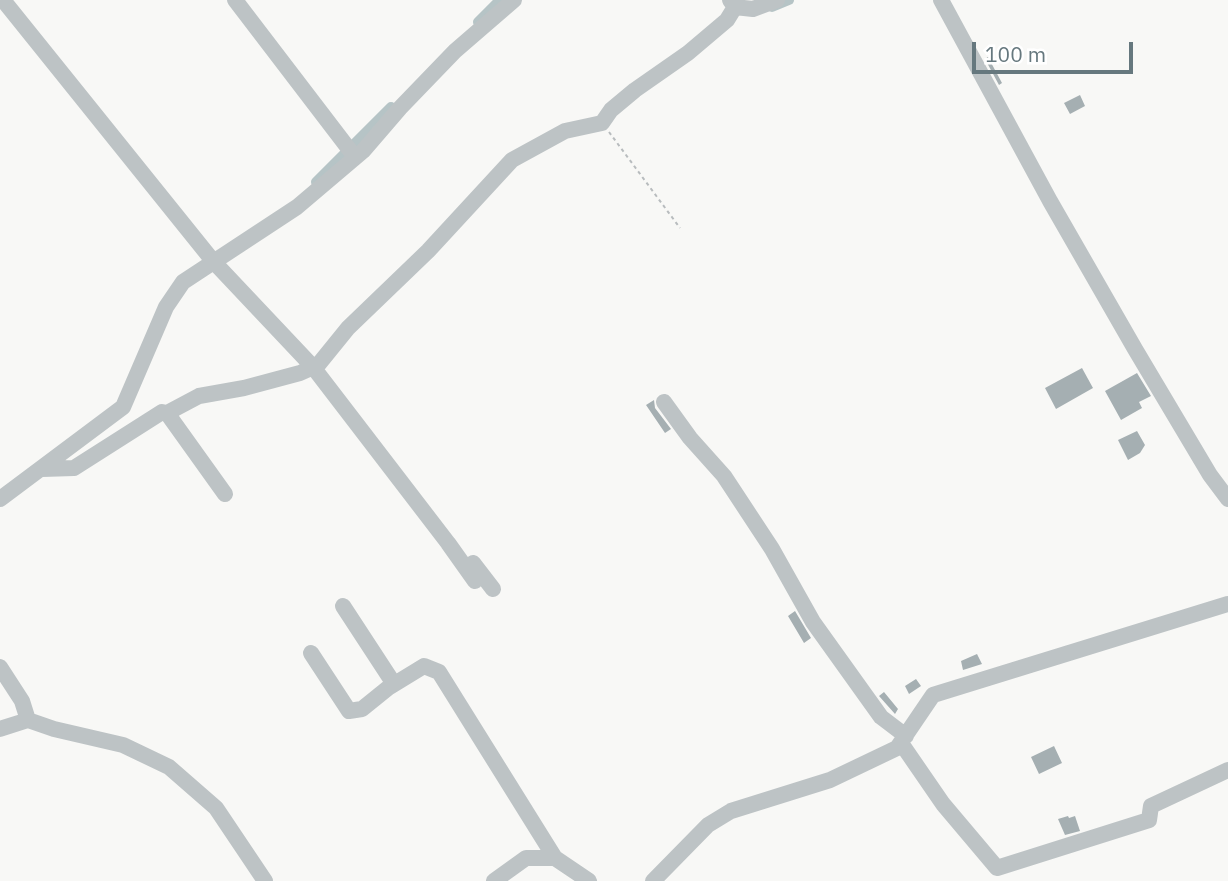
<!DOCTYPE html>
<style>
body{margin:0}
#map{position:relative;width:1228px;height:881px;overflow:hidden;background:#f8f8f6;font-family:"IBM Plex Sans",sans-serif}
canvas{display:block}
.scale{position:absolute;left:972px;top:42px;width:161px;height:32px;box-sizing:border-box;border:4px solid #66787e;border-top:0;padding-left:9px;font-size:21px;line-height:24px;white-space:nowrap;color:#66787e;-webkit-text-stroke:5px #fff;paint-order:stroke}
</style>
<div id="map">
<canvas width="1228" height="881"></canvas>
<div class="scale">100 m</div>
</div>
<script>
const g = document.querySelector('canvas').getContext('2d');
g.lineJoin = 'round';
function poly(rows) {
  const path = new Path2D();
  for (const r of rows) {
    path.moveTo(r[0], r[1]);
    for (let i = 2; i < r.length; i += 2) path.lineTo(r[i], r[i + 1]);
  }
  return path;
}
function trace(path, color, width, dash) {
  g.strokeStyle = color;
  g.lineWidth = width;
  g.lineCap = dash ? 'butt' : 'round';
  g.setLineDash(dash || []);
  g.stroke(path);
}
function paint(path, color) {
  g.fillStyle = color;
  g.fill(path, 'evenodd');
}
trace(poly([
 [772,7,789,0],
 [478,22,500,0],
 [316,182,391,107]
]), '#b6c4c6', 10);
paint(poly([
 [988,57,1002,83,999,85,985,59],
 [1080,95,1085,106,1070,114,1064,103],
 [1082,368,1093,388,1056,409,1045,388],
 [1137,373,1151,396,1139,402,1142,408,1121,420,1105,391],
 [654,400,655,408,671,429,665,433,646,405],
 [1137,431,1145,445,1140,453,1128,460,1118,440],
 [795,611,811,638,804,643,788,616],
 [977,654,982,664,963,670,961,661],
 [916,679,921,686,909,694,905,686],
 [884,692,898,709,895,714,879,696],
 [1054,746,1062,763,1039,774,1031,757],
 [1068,816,1069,818,1075,816,1080,831,1065,835,1058,819]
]), '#a5afb2');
trace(poly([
 [609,132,680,228]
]), '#b8bcbe', 2, [3.5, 3.5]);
trace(poly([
 [3,0,213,261,313,367,448,543,475,581],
 [235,0,355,157],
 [730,0,735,7,753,9,777,0],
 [941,0,1050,201,1135,349,1210,475,1228,499],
 [664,402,690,438,724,476,772,549,813,622,881,717,906,736],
 [167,413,199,396,244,388,300,373,318,365,348,328,428,251,512,160,565,131,602,123,611,110,635,90,688,53,727,20,735,7],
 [42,469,74,468,162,412,167,413,225,494],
 [0,499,123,407,166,307,183,282,297,207,363,151,400,108,455,51,514,0],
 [473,563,493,589],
 [343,606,394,684],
 [311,653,349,711,362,709,388,688,424,666,439,672,555,858],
 [0,667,22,701,28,720,54,729,123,745,169,767,216,808,265,881],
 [0,729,28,720],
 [901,743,943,804,997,868,1149,820,1151,806,1228,770],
 [494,881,526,858,555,858,589,881],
 [653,881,708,825,731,811,830,780,897,748,933,695,1228,604]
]), '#bdc3c5', 16);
</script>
